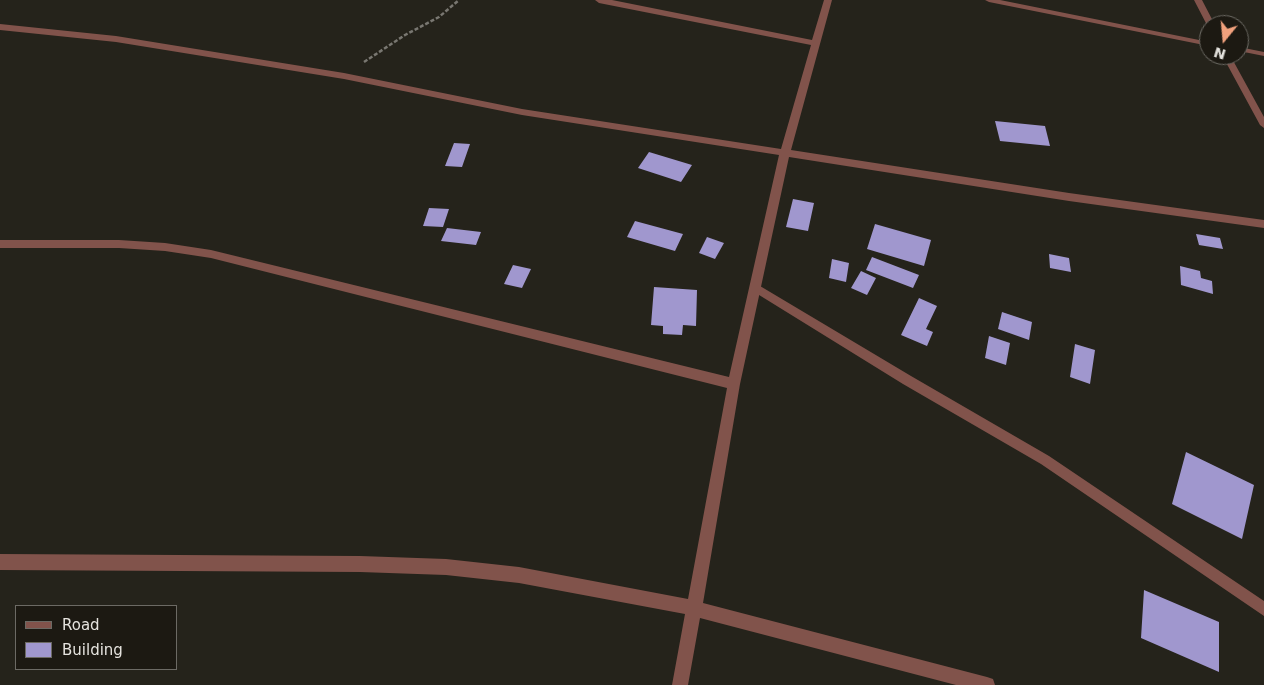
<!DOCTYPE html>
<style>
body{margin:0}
#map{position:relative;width:1264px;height:685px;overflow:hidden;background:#25231b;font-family:"DejaVu Sans",sans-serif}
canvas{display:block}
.legend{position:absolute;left:15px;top:605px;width:162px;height:65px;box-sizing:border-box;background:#1c1912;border:1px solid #6c6a64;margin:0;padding:6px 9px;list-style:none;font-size:15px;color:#e5e3de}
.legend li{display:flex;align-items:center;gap:10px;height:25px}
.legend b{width:25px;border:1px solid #6c6a64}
.north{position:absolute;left:1199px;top:15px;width:50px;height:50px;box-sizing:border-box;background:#1c1912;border:1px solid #6c6a64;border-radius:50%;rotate:197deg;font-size:14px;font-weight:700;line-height:20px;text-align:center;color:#e5e3de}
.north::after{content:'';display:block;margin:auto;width:18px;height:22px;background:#f1a17d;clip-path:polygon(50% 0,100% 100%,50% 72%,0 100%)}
</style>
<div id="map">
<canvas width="1264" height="685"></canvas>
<ul class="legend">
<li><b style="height:6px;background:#81534b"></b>Road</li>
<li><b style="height:14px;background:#a097ce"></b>Building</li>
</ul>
<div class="north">N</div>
</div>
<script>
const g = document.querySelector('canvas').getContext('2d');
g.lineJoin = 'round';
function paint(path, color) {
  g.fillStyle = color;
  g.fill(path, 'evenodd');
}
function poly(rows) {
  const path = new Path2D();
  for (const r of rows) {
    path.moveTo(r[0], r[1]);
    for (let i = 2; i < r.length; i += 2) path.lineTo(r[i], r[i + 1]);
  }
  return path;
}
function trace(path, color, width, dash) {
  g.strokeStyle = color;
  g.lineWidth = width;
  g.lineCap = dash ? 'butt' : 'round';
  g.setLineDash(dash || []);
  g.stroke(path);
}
paint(poly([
 [995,121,1045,126,1050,146,1000,141],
 [454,143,470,144,462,167,445,166],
 [649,152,692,165,681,182,638,168],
 [793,199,814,203,808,231,786,227],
 [429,208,449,209,443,227,423,226],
 [635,221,683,234,675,251,627,237],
 [875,224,931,240,924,266,867,249],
 [447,228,481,232,476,245,441,241],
 [1196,234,1220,238,1223,249,1199,245],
 [707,237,724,243,715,259,699,253],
 [1049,254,1069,258,1071,272,1050,268],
 [872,257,919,275,913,288,866,270],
 [832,259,849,263,846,282,829,278],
 [513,265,531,269,522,288,504,284],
 [1180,266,1200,271,1201,278,1212,281,1213,294,1181,285],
 [861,271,876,278,867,295,851,288],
 [654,287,697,290,696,326,683,325,682,335,663,334,663,326,651,325],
 [919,298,937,306,926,329,933,332,927,346,901,335],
 [1002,312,1032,322,1029,340,998,329],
 [989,336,1010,343,1006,365,985,358],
 [1075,344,1095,350,1090,384,1070,377],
 [1186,452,1254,485,1242,539,1172,504],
 [1144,590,1219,622,1219,672,1141,638]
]), '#a097ce');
trace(poly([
 [364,62,405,35,439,17,459,0]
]), '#797771', 2.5, [4, 2]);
paint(poly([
 [985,0,1000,0,1209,42,1209,46,989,2,985,0],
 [1194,0,1202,0,1215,25,1209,25,1208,27,1194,0],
 [1239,47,1264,52,1264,56,1239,51,1239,47],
 [1222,55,1230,55,1264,117,1264,128,1260,125,1222,55],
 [755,283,911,376,1049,456,1264,601,1264,616,1041,464,903,384,751,290,750,287,751,284,755,283]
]), '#81534b');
paint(poly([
 [595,0,612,0,812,40,824,0,832,0,791,150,1069,193,1264,220,1264,228,1069,201,789,157,740,384,703,603,987,677,993,679,995,685,956,685,700,618,688,685,672,685,685,614,519,583,446,575,360,572,0,570,0,554,360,556,446,559,519,567,688,599,727,388,211,258,165,251,119,248,0,248,0,240,119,240,165,243,211,250,729,377,779,155,522,115,344,79,116,42,0,30,0,24,116,36,344,73,522,109,781,149,811,45,599,3,595,0]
]), '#81534b');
</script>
